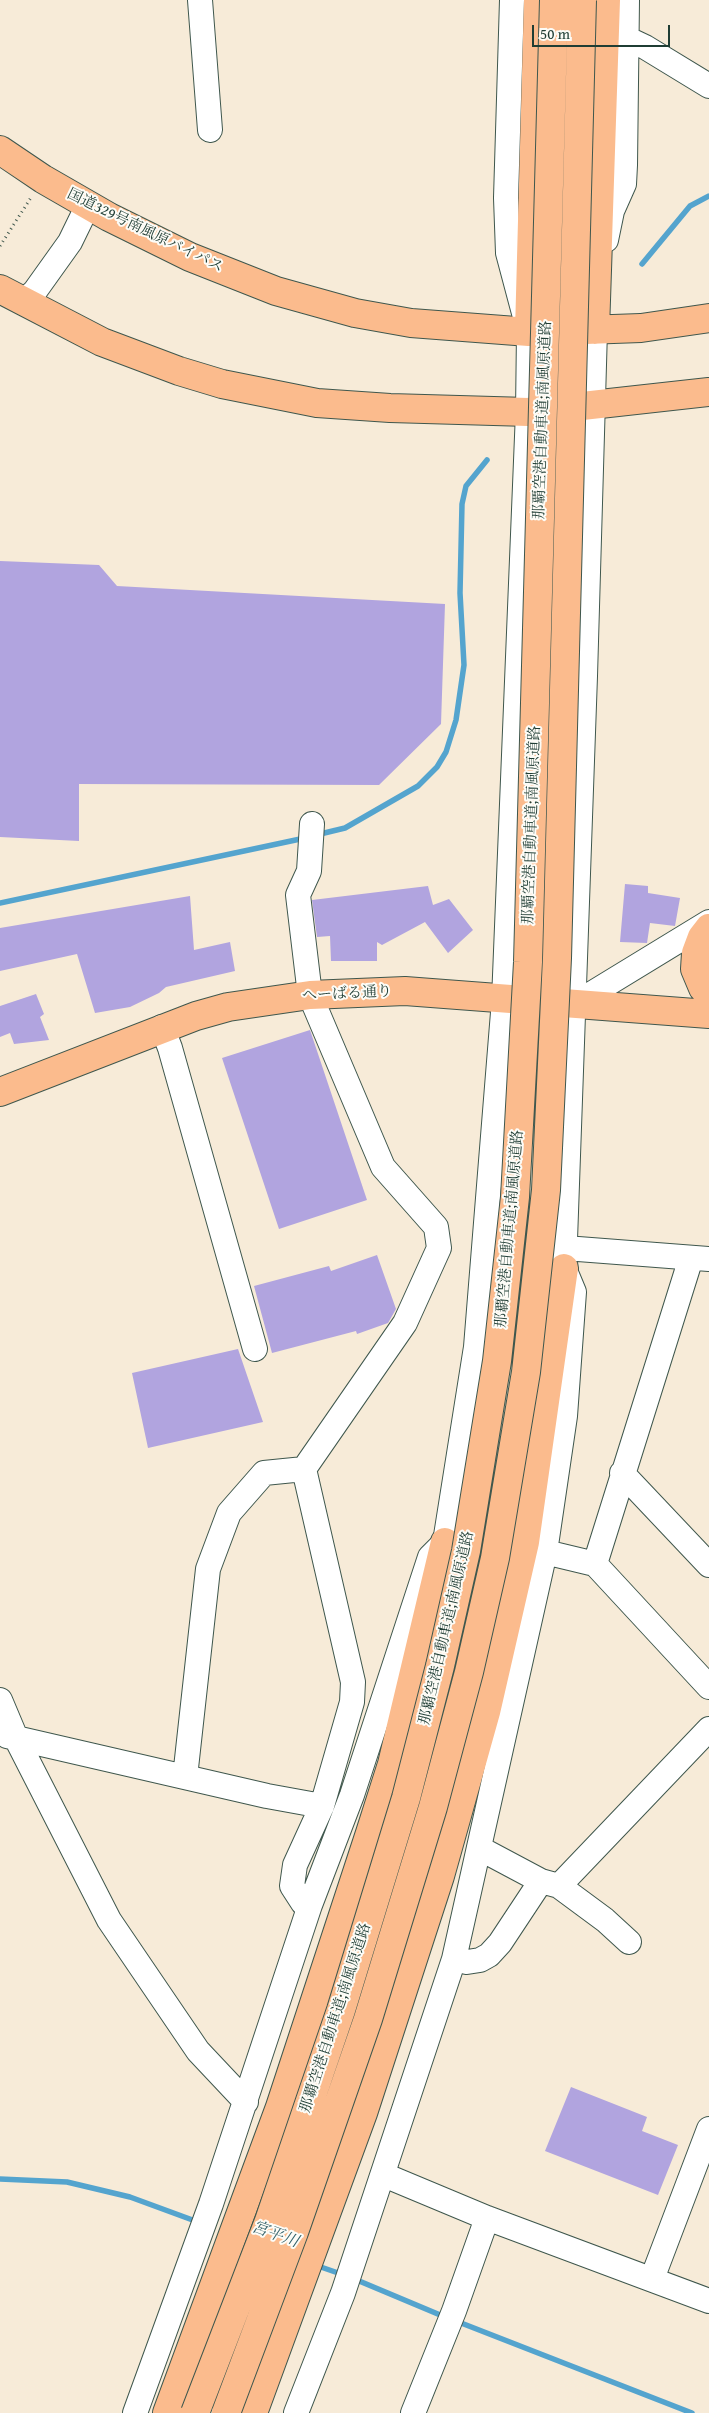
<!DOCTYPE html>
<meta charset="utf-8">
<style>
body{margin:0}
#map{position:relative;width:709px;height:2413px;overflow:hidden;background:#f7ebd8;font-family:"Gentium Book Plus",serif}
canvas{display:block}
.scale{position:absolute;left:532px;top:25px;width:138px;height:22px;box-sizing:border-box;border:2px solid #1f3d34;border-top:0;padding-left:6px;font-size:15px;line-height:18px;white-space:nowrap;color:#1f3d34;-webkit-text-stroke:4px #fdfcf7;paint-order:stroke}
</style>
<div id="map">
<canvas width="709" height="2413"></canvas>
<div class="scale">50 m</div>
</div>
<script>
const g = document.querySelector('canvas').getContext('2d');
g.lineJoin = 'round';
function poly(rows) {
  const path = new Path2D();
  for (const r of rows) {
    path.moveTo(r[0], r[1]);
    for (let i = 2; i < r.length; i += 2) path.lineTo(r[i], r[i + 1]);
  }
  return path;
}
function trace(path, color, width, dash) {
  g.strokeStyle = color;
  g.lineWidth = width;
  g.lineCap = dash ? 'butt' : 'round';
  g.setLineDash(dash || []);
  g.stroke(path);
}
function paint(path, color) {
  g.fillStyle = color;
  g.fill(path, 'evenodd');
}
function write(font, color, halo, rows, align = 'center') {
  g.font = font + ' "Gentium Book Plus","Noto Serif JP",serif';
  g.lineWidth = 4;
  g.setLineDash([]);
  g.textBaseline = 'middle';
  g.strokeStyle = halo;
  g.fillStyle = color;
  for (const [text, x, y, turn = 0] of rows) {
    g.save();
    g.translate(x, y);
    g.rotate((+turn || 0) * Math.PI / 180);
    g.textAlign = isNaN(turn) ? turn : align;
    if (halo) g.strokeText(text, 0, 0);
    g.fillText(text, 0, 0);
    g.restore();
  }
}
trace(poly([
 [642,264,690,206,709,196],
 [316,835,345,828,418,786,437,767,446,752,456,720,464,665,460,593,462,504,466,486,487,460],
 [0,903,305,838],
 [0,2179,67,2182,130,2197,198,2222],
 [315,2265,344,2275],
 [352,2278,445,2317],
 [456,2321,692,2413]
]), '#54a4ce', 5.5);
paint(poly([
 [0,561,99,565,117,586,445,604,441,724,379,785,79,784,79,841,0,837],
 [625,884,648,886,648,893,680,898,675,926,650,923,647,943,620,942],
 [428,886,433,905,449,899,473,930,448,953,425,922,382,945,377,942,377,961,331,961,330,936,317,937,312,900],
 [190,896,194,950,230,942,235,971,166,987,159,993,130,1007,95,1013,77,954,0,971,0,928],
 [36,994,44,1014,40,1017,49,1040,14,1044,10,1033,0,1037,0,1006],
 [310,1030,367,1200,279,1229,222,1058],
 [377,1255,396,1309,388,1323,357,1334,356,1331,272,1353,254,1286,329,1266,331,1271],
 [238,1349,263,1422,148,1448,132,1373],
 [571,2087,647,2117,642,2131,678,2145,658,2195,545,2151]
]), '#b1a4df');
const minor = poly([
 [200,0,210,130],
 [626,38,645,47,709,86],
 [606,240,612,211,624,184,625,165,627,0],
 [23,302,35,291,70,242,88,205],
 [573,1005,709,922],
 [162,1027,170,1048,255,1349],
 [565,1248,709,1259],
 [691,1258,595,1564,709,1687],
 [622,1473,709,1565],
 [545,1552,595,1564],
 [0,1700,16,1738,109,1920,198,2051,246,2102],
 [7,1736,267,1796,322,1806],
 [185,1777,208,1569,229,1513,264,1473,304,1469],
 [479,1848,541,1881,559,1886,709,1729],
 [559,1886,605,1920,629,1942],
 [310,1905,303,1903,292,1886,295,1865,322,1806,352,1702,353,1682,304,1469,405,1323,439,1248,436,1227,383,1167,310,995,298,895,309,871,312,824],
 [454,1959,467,1962,480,1960,489,1955,500,1943,541,1881],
 [384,2175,487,2218,709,2301],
 [652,2279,709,2129],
 [135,2413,211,2204,310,1905,352,1795,430,1557,445,1542,476,1347,504,1000,528,412,529,332,508,253,506,198,512,0],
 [296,2413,343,2293,454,1959,545,1552,565,1416,574,1292,564,1268,585,676,595,330],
 [413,2413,454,2311,487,2218]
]);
const highway = poly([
 [0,150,43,179,109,217,190,257,276,291,355,313,411,323,529,332,641,328,709,318],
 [0,289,102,342,179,371,222,384,317,403,390,408,528,412,709,392],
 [595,330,606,0],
 [529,332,538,0],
 [709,928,702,937,696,953,695,969,703,988,709,995],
 [0,1092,196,1016,228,1007,310,995,405,991,709,1014],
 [167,2413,280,2107,370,1833,392,1764,445,1542],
 [253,2413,363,2113,440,1876,486,1712,525,1542,564,1268]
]);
trace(minor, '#3f574d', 26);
trace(highway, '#3f574d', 30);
trace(poly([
 [0,246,32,196]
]), '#3f574d', 3, [1, 4]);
trace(minor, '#fff', 24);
trace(highway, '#fbbb8d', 28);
const highwayBridge = poly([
 [195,2413,269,2221,341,2010,406,1798,440,1666,466,1551,497,1361,515,1197,528,962,554,0],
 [226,2413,294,2232,368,2019,433,1807,469,1672,495,1558,526,1372,546,1190,557,958,582,0]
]);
trace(highwayBridge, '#3f574d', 30, []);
trace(highwayBridge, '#fbbb8d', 28);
write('15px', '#1f3d34', '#fdfcf7', [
 ["国道329号南風原バイパス",145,231,26],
 ["那覇空港自動車道;南風原道路",543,420,-88],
 ["那覇空港自動車道;南風原道路",532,825,-88],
 ["へーばる通り",347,994,-3],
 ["那覇空港自動車道;南風原道路",510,1229,-85],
 ["那覇空港自動車道;南風原道路",447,1628,-77],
 ["那覇空港自動車道;南風原道路",336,2018,-72]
]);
write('italic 16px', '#32616a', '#fdfcf7', [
 ["宮平川",275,2235,20]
]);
</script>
